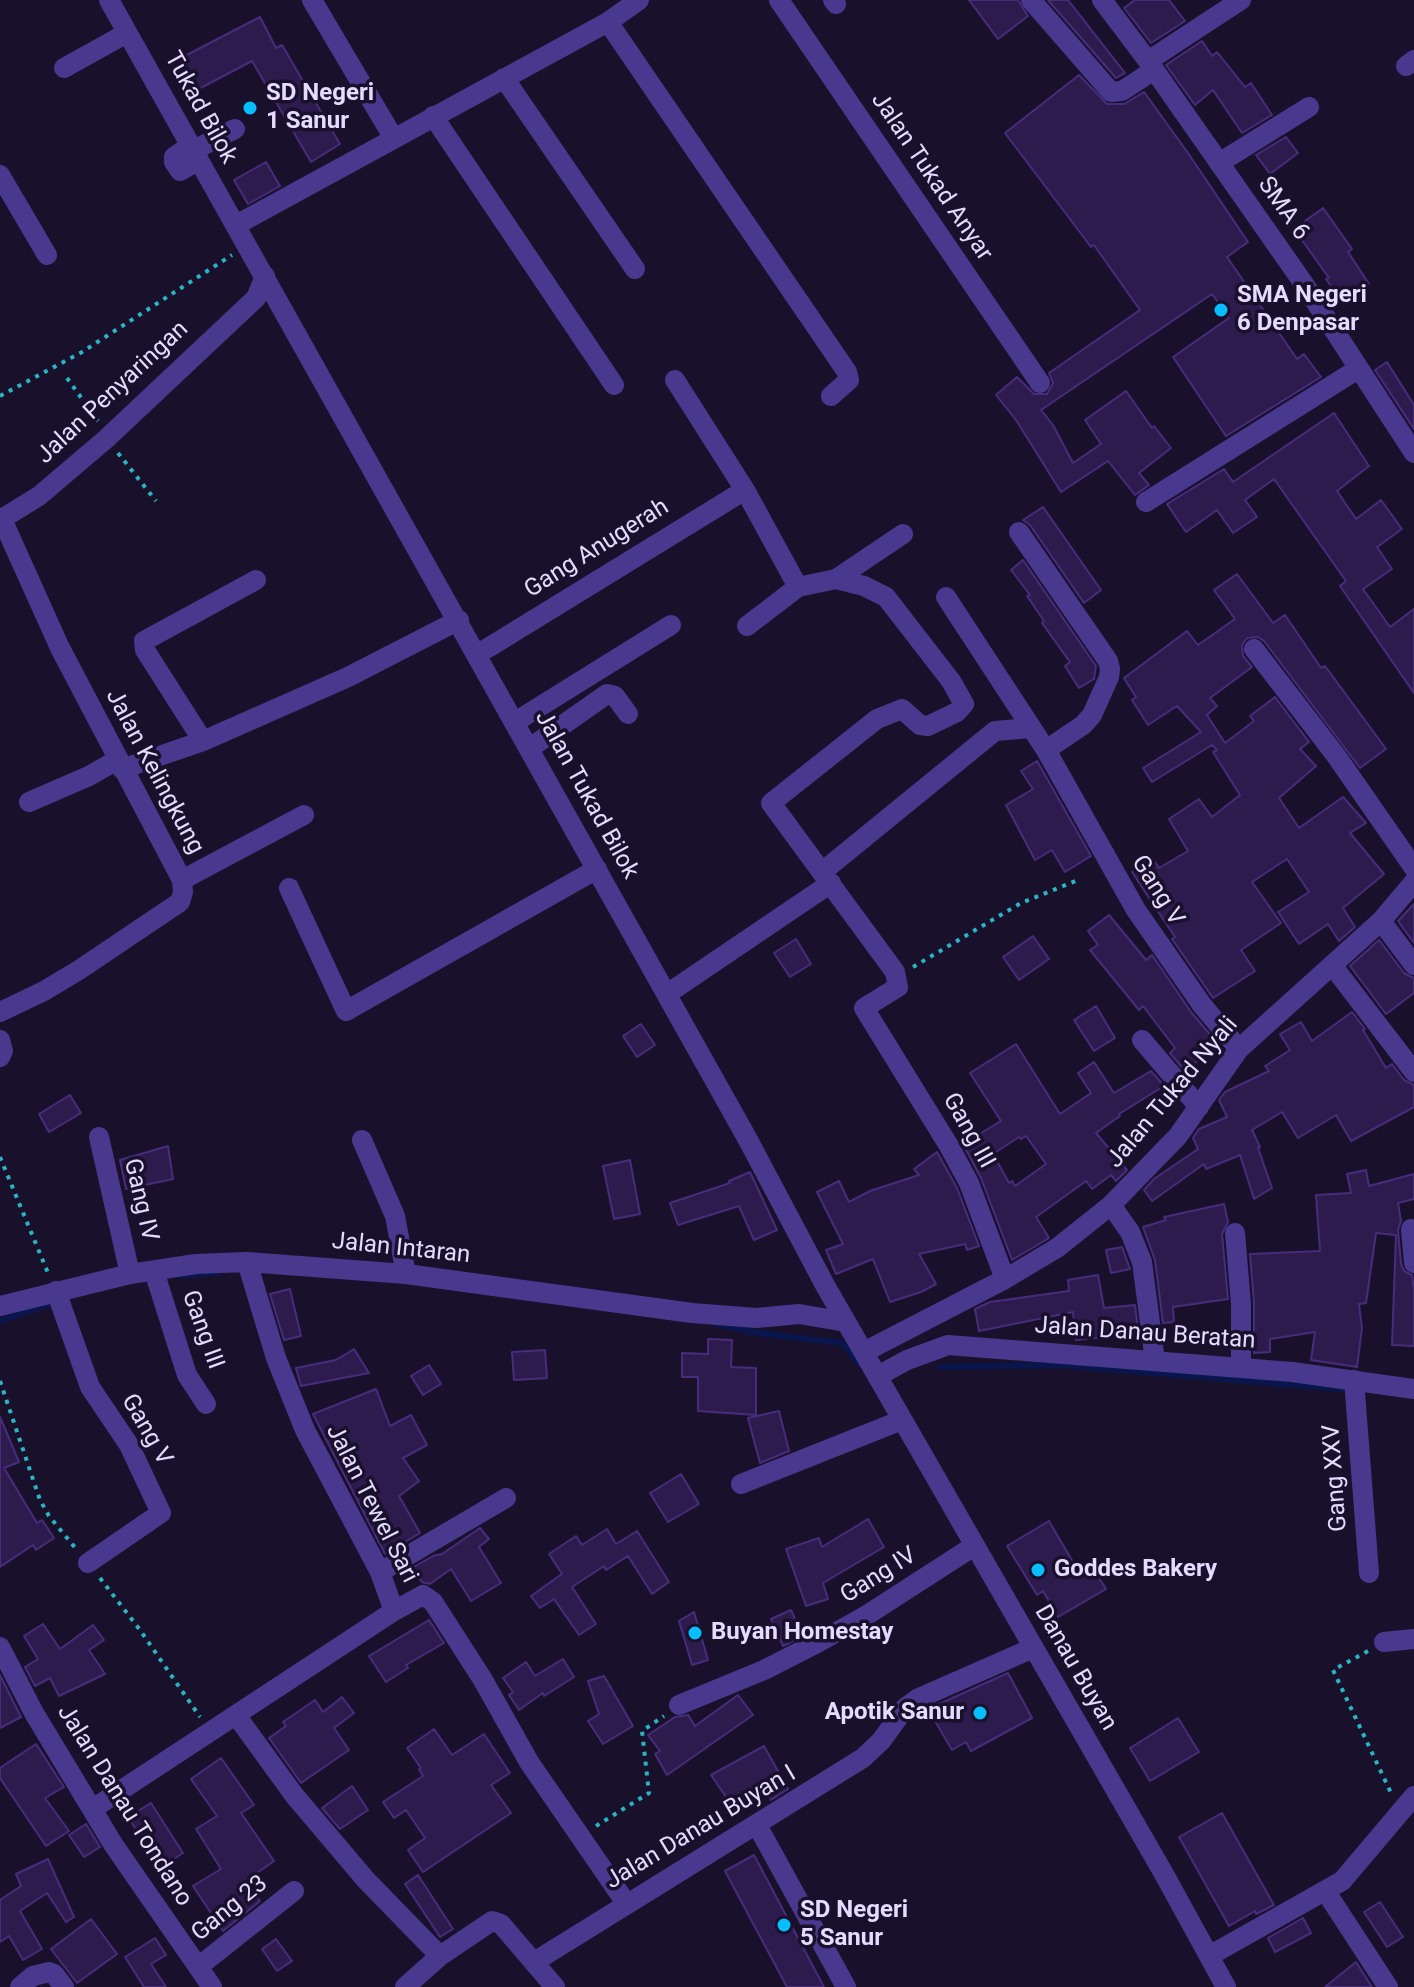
<!DOCTYPE html>
<style>
body{margin:0}
canvas{display:block;background:#19102c}
</style>
<canvas width="1414" height="1987"></canvas>
<script>
const g = document.querySelector('canvas').getContext('2d');
g.lineJoin = 'round';
function poly(rows) {
  const path = new Path2D();
  for (const r of rows) {
    path.moveTo(r[0], r[1]);
    for (let i = 2; i < r.length; i += 2) path.lineTo(r[i], r[i + 1]);
  }
  return path;
}
function trace(path, color, width, dash) {
  g.strokeStyle = color;
  g.lineWidth = width;
  g.lineCap = dash ? 'butt' : 'round';
  g.setLineDash(dash || []);
  g.stroke(path);
}
function paint(path, color) {
  g.fillStyle = color;
  g.fill(path, 'evenodd');
}
function write(font, color, halo, rows, align = 'center') {
  g.font = font + ' Roboto,sans-serif';
  g.lineWidth = 7;
  g.setLineDash([]);
  g.textBaseline = 'middle';
  g.strokeStyle = halo;
  g.fillStyle = color;
  for (const [text, x, y, turn = 0] of rows) {
    g.save();
    g.translate(x, y);
    g.rotate((+turn || 0) * Math.PI / 180);
    g.textAlign = isNaN(turn) ? turn : align;
    if (halo) g.strokeText(text, 0, 0);
    g.fillText(text, 0, 0);
    g.restore();
  }
}
trace(poly([
 [180,1276,217,1273],
 [0,1321,54,1303],
 [716,1324,758,1333,842,1343,860,1365],
 [940,1367,1058,1365,1342,1389]
]), '#08164d', 6);
const building = poly([
 [969,0,1018,0,1028,16,998,39,969,0],
 [1048,0,1068,0,1125,73,1116,78,1048,0],
 [1135,0,1169,0,1185,21,1151,43,1124,8,1135,0],
 [260,17,276,48,282,45,340,144,311,162,252,61,193,92,177,60,260,17],
 [1202,41,1212,56,1217,52,1245,87,1251,83,1272,115,1242,133,1213,90,1195,105,1166,65,1202,41],
 [1079,75,1107,104,1124,104,1144,92,1188,153,1248,242,1227,257,1238,273,1297,359,1304,354,1321,377,1226,436,1173,357,1229,318,1212,294,1041,410,1053,425,1073,463,1101,444,1085,420,1126,391,1152,428,1154,426,1171,448,1139,473,1149,485,1135,495,1108,461,1061,492,1016,420,996,395,1017,377,1034,394,1047,394,1053,383,1049,373,1140,310,1094,245,1091,247,1005,133,1079,75],
 [1286,137,1298,153,1270,174,1256,155,1286,137],
 [266,162,280,186,248,204,234,180,266,162],
 [1323,208,1352,249,1348,252,1369,284,1342,302,1326,279,1329,278,1294,229,1323,208],
 [1387,362,1414,405,1414,429,1375,370,1387,362],
 [1334,413,1369,466,1337,491,1356,519,1381,500,1402,529,1377,547,1392,569,1363,589,1390,627,1414,609,1414,693,1340,586,1346,581,1274,479,1245,500,1257,517,1233,533,1217,510,1186,532,1167,504,1224,469,1233,482,1334,413],
 [1043,507,1101,590,1084,603,1030,525,1023,520,1043,507],
 [1023,560,1096,666,1094,679,1079,688,1065,666,1070,662,1042,623,1044,621,1027,596,1030,595,1011,570,1023,560],
 [1237,574,1273,623,1285,615,1321,668,1325,666,1386,749,1360,768,1264,641,1258,637,1247,638,1242,645,1243,656,1252,667,1210,698,1217,706,1207,715,1225,743,1254,721,1250,716,1275,697,1309,742,1300,749,1316,766,1279,798,1299,828,1343,797,1366,823,1350,833,1384,874,1343,908,1355,927,1339,941,1328,924,1299,944,1278,912,1309,892,1287,859,1252,882,1281,923,1241,950,1255,971,1213,998,1172,939,1175,937,1132,872,1153,859,1159,868,1188,851,1169,819,1199,799,1212,817,1240,795,1213,752,1217,750,1212,745,1152,782,1143,768,1201,732,1177,706,1148,725,1132,700,1136,697,1124,678,1187,631,1198,645,1235,619,1214,590,1237,574],
 [1037,761,1091,856,1065,872,1052,850,1035,860,1006,805,1033,789,1021,771,1037,761],
 [1414,904,1414,943,1398,921,1414,904],
 [1109,915,1146,960,1152,955,1191,1012,1218,1044,1185,1071,1170,1053,1175,1048,1143,1006,1139,1010,1090,950,1098,945,1088,931,1109,915],
 [1033,936,1049,959,1019,980,1003,957,1033,936],
 [796,939,811,964,790,977,774,953,796,939],
 [1379,940,1404,973,1414,978,1414,993,1386,1014,1350,966,1379,940],
 [1096,1006,1115,1038,1094,1051,1074,1020,1096,1006],
 [1352,1012,1365,1029,1363,1030,1386,1068,1392,1064,1404,1080,1414,1085,1414,1107,1351,1141,1336,1115,1298,1138,1282,1112,1252,1130,1260,1147,1258,1148,1272,1188,1254,1199,1240,1155,1206,1169,1204,1164,1152,1201,1144,1190,1154,1179,1198,1149,1193,1138,1199,1129,1227,1117,1219,1100,1225,1092,1269,1071,1265,1066,1290,1050,1280,1034,1301,1022,1312,1041,1352,1012],
 [641,1024,655,1045,637,1057,623,1036,641,1024],
 [1016,1044,1060,1114,1091,1093,1078,1073,1094,1062,1114,1093,1151,1071,1164,1086,1119,1114,1120,1116,1096,1133,1127,1170,1116,1181,1111,1175,1092,1189,1086,1181,1036,1217,1049,1238,1012,1260,981,1178,963,1144,1001,1121,970,1073,1016,1044],
 [1026,1136,1046,1164,1015,1186,1012,1181,1009,1183,993,1154,1019,1137,1021,1139,1026,1136],
 [70,1095,81,1113,49,1132,39,1114,70,1095],
 [168,1146,173,1179,126,1189,120,1160,168,1146],
 [937,1152,957,1188,979,1246,967,1250,965,1244,919,1254,936,1284,921,1292,890,1302,873,1259,836,1274,826,1250,843,1244,817,1192,839,1181,849,1202,870,1191,919,1175,914,1169,937,1152],
 [630,1160,640,1214,614,1219,603,1166,630,1160],
 [1366,1170,1369,1186,1414,1174,1414,1199,1398,1203,1401,1221,1398,1230,1401,1264,1404,1271,1412,1275,1414,1289,1414,1346,1392,1345,1396,1235,1376,1233,1366,1303,1359,1304,1362,1328,1357,1367,1311,1360,1315,1332,1270,1339,1270,1352,1254,1353,1254,1303,1250,1254,1320,1251,1316,1195,1351,1193,1347,1174,1366,1170],
 [750,1172,777,1230,754,1240,739,1206,678,1225,670,1203,730,1183,729,1181,750,1172],
 [1224,1204,1228,1222,1222,1234,1228,1299,1173,1307,1174,1322,1163,1323,1155,1260,1143,1227,1166,1220,1164,1217,1224,1204],
 [1122,1247,1130,1269,1111,1273,1106,1250,1122,1247],
 [1098,1275,1104,1308,1135,1305,1138,1330,1125,1332,1125,1335,1076,1340,1073,1312,979,1331,975,1309,990,1302,1069,1291,1068,1280,1098,1275],
 [290,1289,301,1336,284,1340,270,1294,290,1289],
 [708,1339,732,1340,731,1367,756,1368,756,1415,698,1411,698,1377,682,1377,682,1353,708,1354,708,1339],
 [354,1349,369,1373,301,1386,296,1368,336,1360,354,1349],
 [545,1350,547,1378,514,1380,512,1352,545,1350],
 [429,1365,441,1384,423,1395,411,1376,429,1365],
 [376,1389,390,1426,411,1415,427,1445,403,1458,419,1481,399,1496,420,1533,385,1554,313,1414,376,1389],
 [779,1411,789,1451,760,1463,748,1418,779,1411],
 [0,1417,19,1462,4,1468,37,1523,42,1520,54,1538,36,1550,33,1545,0,1567,0,1417],
 [681,1474,699,1504,668,1522,650,1493,681,1474],
 [868,1519,884,1547,823,1583,828,1599,806,1606,786,1549,819,1538,822,1547,868,1519],
 [1049,1521,1077,1569,1089,1562,1106,1589,1058,1617,1043,1591,1037,1595,1007,1546,1049,1521],
 [480,1528,489,1539,479,1547,501,1583,471,1601,451,1569,430,1584,422,1582,412,1568,433,1556,442,1554,480,1528],
 [607,1529,616,1544,637,1531,669,1582,652,1594,628,1556,606,1570,604,1566,572,1587,596,1624,579,1635,554,1599,540,1608,531,1596,562,1574,549,1554,576,1536,582,1545,607,1529],
 [791,1610,803,1636,783,1646,771,1619,791,1610],
 [694,1612,708,1660,692,1665,679,1621,694,1612],
 [429,1620,444,1643,406,1665,408,1668,386,1682,369,1656,429,1620],
 [43,1624,60,1649,93,1625,104,1640,89,1650,105,1674,59,1696,50,1678,35,1686,25,1667,38,1659,24,1636,43,1624],
 [563,1659,574,1677,544,1696,543,1693,519,1710,509,1695,513,1692,503,1678,526,1662,535,1676,563,1659],
 [1008,1673,1032,1718,971,1751,966,1742,952,1750,928,1709,1008,1673],
 [0,1675,21,1717,0,1728,0,1675],
 [604,1676,633,1726,603,1744,588,1721,599,1714,588,1681,604,1676],
 [738,1695,753,1715,667,1775,655,1754,660,1751,648,1735,675,1717,688,1715,695,1726,738,1695],
 [342,1697,354,1713,334,1728,349,1750,301,1783,269,1738,286,1726,283,1722,315,1700,323,1712,342,1697],
 [1178,1718,1199,1752,1150,1781,1130,1748,1178,1718],
 [434,1729,452,1755,484,1734,510,1773,491,1785,511,1813,423,1872,408,1850,425,1838,406,1810,394,1818,383,1802,423,1776,419,1769,421,1768,407,1748,434,1729],
 [36,1744,64,1787,45,1798,69,1831,46,1846,0,1778,0,1768,36,1744],
 [764,1746,788,1789,771,1800,767,1792,737,1813,711,1775,764,1746],
 [221,1758,254,1805,241,1813,274,1861,247,1880,260,1901,223,1931,193,1886,221,1869,196,1829,217,1816,191,1779,221,1758],
 [352,1786,368,1810,340,1829,322,1808,352,1786],
 [151,1803,183,1853,160,1868,128,1817,151,1803],
 [1222,1813,1274,1905,1256,1914,1255,1911,1229,1926,1179,1837,1222,1813],
 [86,1824,100,1847,84,1857,69,1835,86,1824],
 [754,1855,824,1987,787,1987,725,1871,754,1855],
 [48,1859,74,1917,66,1922,47,1893,20,1911,42,1949,23,1960,9,1936,0,1942,0,1900,21,1886,16,1874,48,1859],
 [418,1875,453,1929,440,1937,405,1884,418,1875],
 [1380,1902,1403,1937,1387,1947,1364,1912,1380,1902],
 [1303,1918,1311,1933,1275,1952,1268,1938,1303,1918],
 [91,1919,117,1954,77,1983,51,1949,91,1919],
 [155,1938,166,1955,151,1964,166,1987,144,1987,125,1957,155,1938],
 [276,1939,292,1961,277,1971,262,1949,276,1939],
 [1356,1962,1372,1987,1325,1987,1356,1962]
]);
paint(building, '#2e1b4e');
trace(building, '#482c7c', 2);
trace(poly([
 [67,378,98,421],
 [0,396,82,352,232,255],
 [118,453,156,501],
 [913,967,1021,903,1078,880],
 [0,1157,48,1273],
 [0,1381,40,1500,49,1516,77,1550],
 [100,1578,140,1630,200,1717],
 [1368,1651,1333,1670,1391,1793],
 [596,1826,649,1793,642,1731,664,1716]
]), '#2ab5c4', 4, [4, 6]);
trace(poly([
 [109,0,747,1138,826,1287,1164,1874,1226,1987],
 [312,0,393,137],
 [779,0,1040,383],
 [833,0,836,4],
 [1031,0,1111,92,1122,91,1154,70],
 [1102,0,1148,61,1304,284,1414,453],
 [608,22,847,372,849,380,831,396],
 [1148,61,1241,0],
 [1406,66,1414,60],
 [64,68,127,33],
 [504,78,635,269],
 [433,116,614,385],
 [191,145,174,157,174,162,180,171,199,160],
 [194,150,235,129],
 [1219,163,1309,107],
 [0,175,47,255],
 [236,225,608,22,639,0],
 [675,380,745,490,798,587],
 [1146,502,1358,369],
 [0,520,39,496,106,439,256,298,265,276],
 [1019,532,1108,661,1110,669,1109,677,1092,715,1083,725,1046,750],
 [836,579,903,534],
 [946,597,1046,750,1136,910,1202,1005,1239,1049],
 [747,626,798,587,836,579,864,586,886,597,951,681,964,704,957,712,928,726,920,725,902,709,877,719,771,803,895,972,898,987,864,1008,949,1146,969,1183,1005,1279],
 [1254,649,1337,757,1414,868],
 [478,654,745,490],
 [515,722,671,625],
 [203,741,145,650,144,641,256,580],
 [530,748,607,694,615,696,628,714],
 [122,769,203,741,348,677,459,620],
 [29,802,89,776,117,760],
 [822,872,995,731,1031,728],
 [182,880,304,815],
 [289,888,346,1011,597,869],
 [1381,921,1414,965],
 [1332,965,1414,1072],
 [667,994,831,883],
 [0,1012,44,991,79,970,180,902,183,892,182,880,60,648,2,519],
 [0,1040,3,1051,0,1057],
 [1142,1040,1199,1107],
 [99,1137,130,1274],
 [362,1140,395,1216,406,1274],
 [1111,1205,1130,1232,1142,1262,1155,1361],
 [1411,1229,1414,1263],
 [1235,1233,1241,1304,1241,1367],
 [247,1262,276,1358,305,1430,380,1572,394,1611],
 [154,1271,187,1375,206,1404],
 [56,1291,90,1387,129,1445,161,1513,88,1563],
 [0,1306,130,1274,196,1264,247,1262,406,1274,692,1313,756,1318,799,1314,846,1322],
 [864,1352,1005,1279,1057,1248,1111,1205,1178,1136,1239,1049,1381,921,1414,882],
 [878,1376,907,1360,948,1345,1292,1372,1414,1389],
 [1354,1380,1369,1573],
 [741,1484,902,1420],
 [380,1572,506,1498],
 [1384,1642,1414,1639],
 [0,1647,34,1713,113,1844,212,1987],
 [679,1705,764,1670,817,1643,867,1615,974,1546],
 [236,1715,294,1795,366,1880,440,1956],
 [94,1808,394,1611,423,1595,433,1602,483,1680,529,1762,626,1903],
 [757,1825,846,1987],
 [1326,1892,1388,1987],
 [1209,1956,1342,1881,1414,1796],
 [534,1962,863,1758,881,1741,905,1708,917,1699,1033,1648],
 [198,1967,294,1891],
 [20,1987,33,1976,49,1972,54,1974,64,1987],
 [405,1987,440,1956,492,1921,501,1924,555,1987]
]), '#49398e', 20);
for (const [x, y, r, color] of [
 [250,108,8,"#07bfff"],
 [1221,310,8,"#07bfff"],
 [1038,1570,8,"#07bfff"],
 [695,1633,8,"#07bfff"],
 [980,1713,8,"#07bfff"],
 [784,1925,8,"#07bfff"]
]) {
  const dot = new Path2D();
  dot.arc(x, y, r, 0, 2 * Math.PI);
  g.fillStyle = color;
  g.fill(dot);
  trace(dot, '#19102c', 3);
}
write('bold 24px', '#e5dbff', '#19102c', [
 ["SD Negeri",266,94],
 ["1 Sanur",266,122],
 ["SMA Negeri",1237,296],
 ["6 Denpasar",1237,324],
 ["Goddes Bakery",1054,1570],
 ["Buyan Homestay",711,1633],
 ["Apotik Sanur",964,1713,"right"],
 ["SD Negeri",800,1911],
 ["5 Sanur",800,1939]
], 'left');
write('24px', '#e5dbff', '#19102c', [
 ["Tukad Bilok",200,108,61],
 ["Jalan Tukad Anyar",931,177,56],
 ["SMA 6",1283,209,55],
 ["Jalan Penyaringan",113,393,-43],
 ["Gang Anugerah",597,549,-32],
 ["Jalan Kelingkung",154,772,62],
 ["Jalan Tukad Bilok",586,795,61],
 ["Gang V",1157,891,58],
 ["Jalan Tukad Nyali",1173,1093,-50],
 ["Gang III",968,1131,61],
 ["Gang IV",140,1200,77],
 ["Jalan Intaran",401,1249,6],
 ["Gang III",202,1330,70],
 ["Jalan Danau Beratan",1145,1334,4],
 ["Gang V",146,1430,60],
 ["Gang XXV",1336,1478,-94],
 ["Jalan Tewel Sari",371,1504,63],
 ["Gang IV",879,1576,-32],
 ["Danau Buyan",1075,1668,60],
 ["Jalan Danau Tondano",124,1806,58],
 ["Jalan Danau Buyan I",701,1828,-31],
 ["Gang 23",230,1909,-39]
]);
</script>
